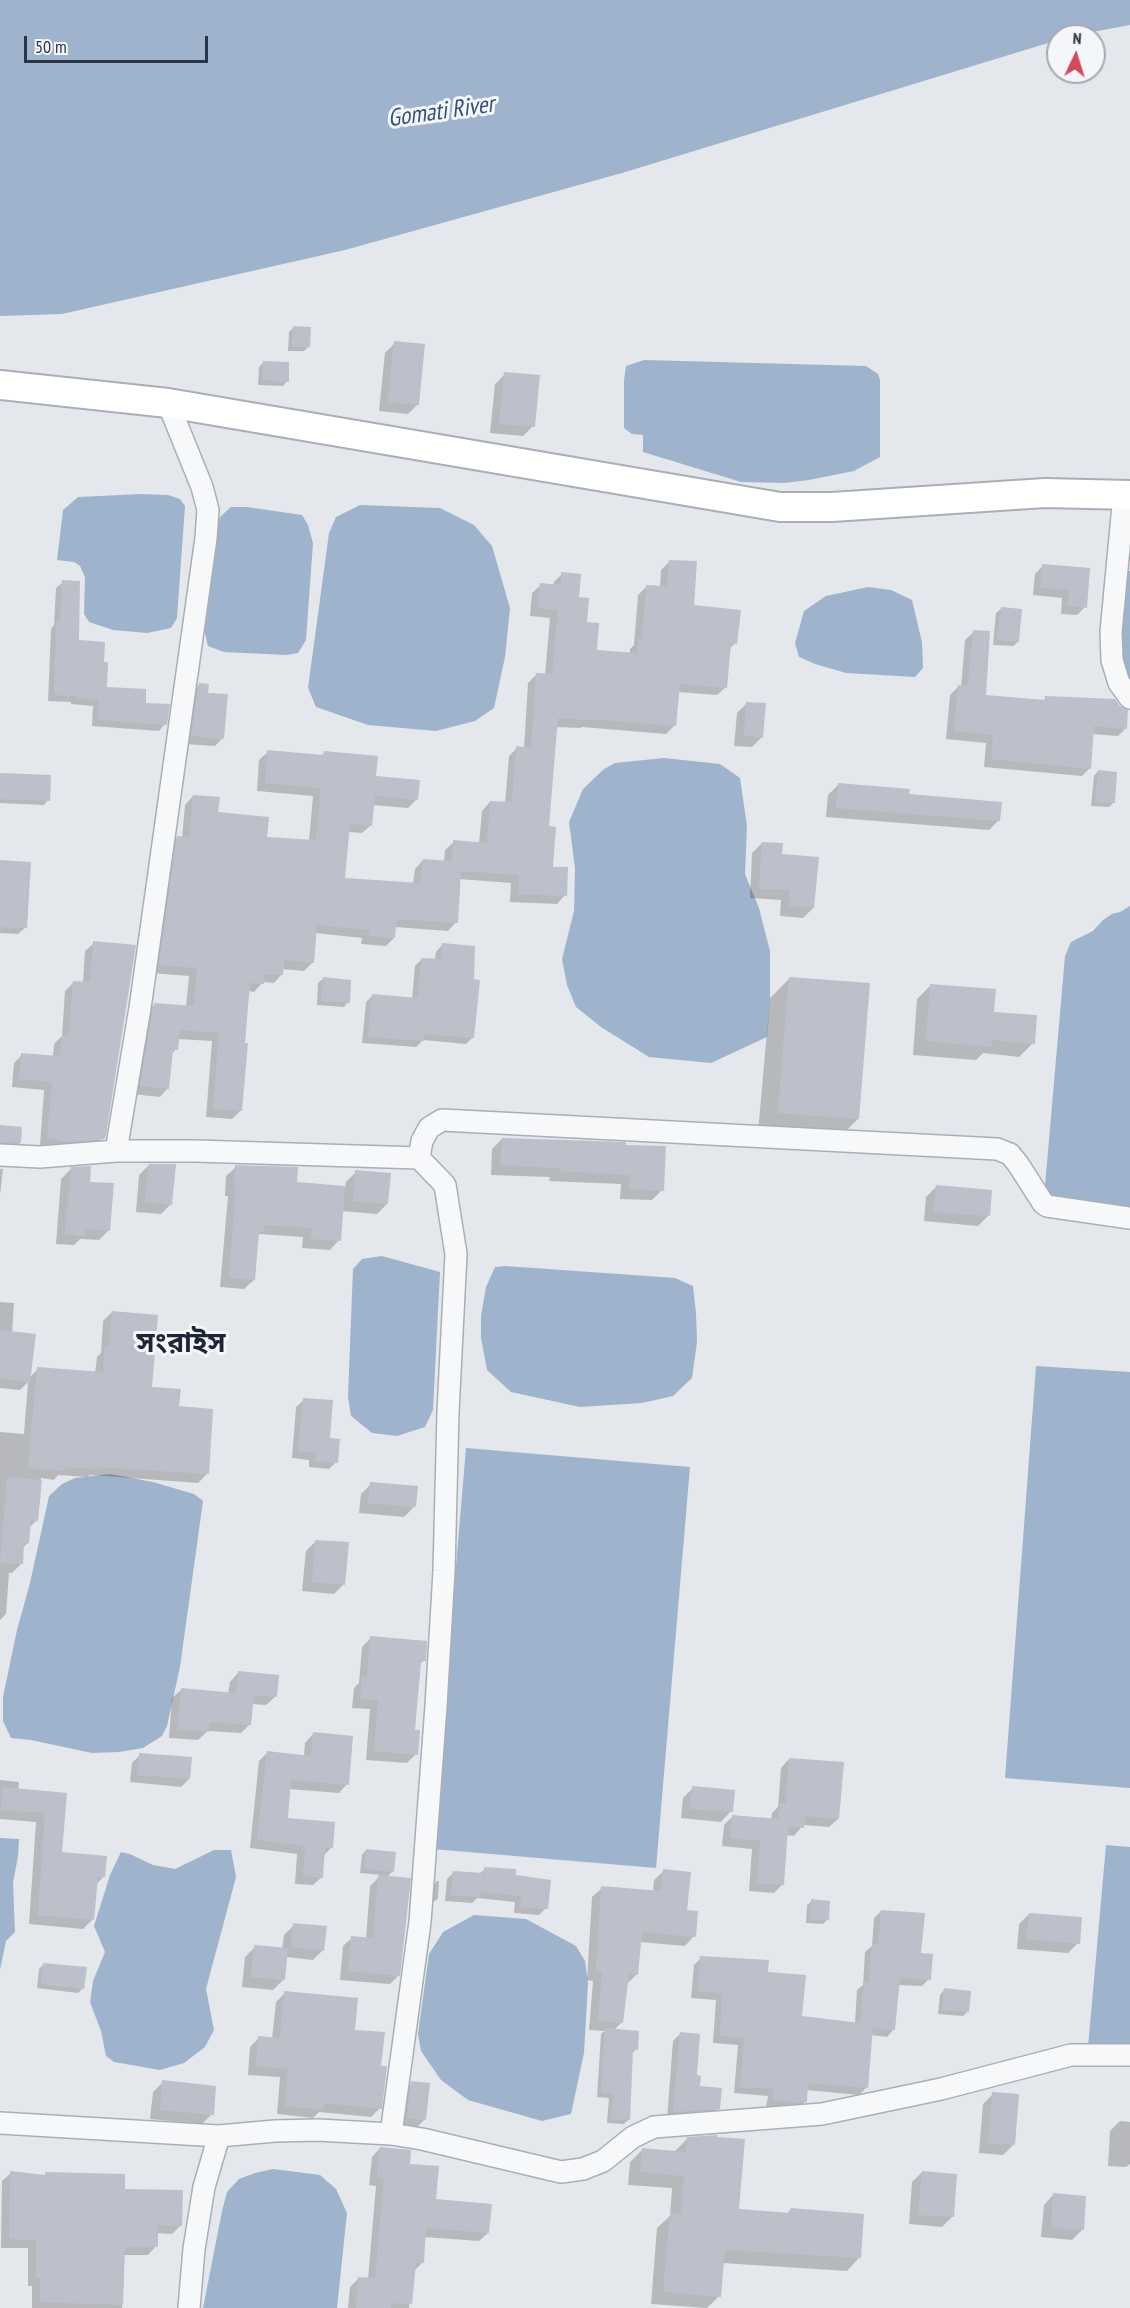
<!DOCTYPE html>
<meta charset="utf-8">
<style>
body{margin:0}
#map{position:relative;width:1130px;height:2308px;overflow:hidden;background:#e4e7ec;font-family:"PT Sans Narrow",sans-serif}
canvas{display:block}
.north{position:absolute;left:1046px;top:24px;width:60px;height:60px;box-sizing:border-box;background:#f4f6f9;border:2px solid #a4a8b1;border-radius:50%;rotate:4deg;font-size:16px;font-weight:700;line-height:24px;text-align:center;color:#2b3445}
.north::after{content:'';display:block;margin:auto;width:21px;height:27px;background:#d1495b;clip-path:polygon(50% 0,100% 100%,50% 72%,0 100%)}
.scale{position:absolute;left:24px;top:36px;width:184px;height:27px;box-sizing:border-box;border:3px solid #2b3445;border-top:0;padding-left:8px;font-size:18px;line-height:21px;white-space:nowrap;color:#2b3445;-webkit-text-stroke:4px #f4f6f9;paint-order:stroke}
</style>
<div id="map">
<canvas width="1130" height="2308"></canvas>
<div class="north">N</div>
<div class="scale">50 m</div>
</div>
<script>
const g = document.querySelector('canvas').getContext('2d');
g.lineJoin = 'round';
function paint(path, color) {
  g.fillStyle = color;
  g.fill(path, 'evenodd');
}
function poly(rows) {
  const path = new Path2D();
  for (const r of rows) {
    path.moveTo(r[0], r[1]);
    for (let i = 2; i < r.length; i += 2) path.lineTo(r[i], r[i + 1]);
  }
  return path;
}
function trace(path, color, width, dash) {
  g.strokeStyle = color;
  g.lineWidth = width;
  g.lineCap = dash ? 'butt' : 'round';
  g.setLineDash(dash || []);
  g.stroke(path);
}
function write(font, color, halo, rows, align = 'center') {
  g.font = font + ' "PT Sans Narrow","Noto Sans Bengali",sans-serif';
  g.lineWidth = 6;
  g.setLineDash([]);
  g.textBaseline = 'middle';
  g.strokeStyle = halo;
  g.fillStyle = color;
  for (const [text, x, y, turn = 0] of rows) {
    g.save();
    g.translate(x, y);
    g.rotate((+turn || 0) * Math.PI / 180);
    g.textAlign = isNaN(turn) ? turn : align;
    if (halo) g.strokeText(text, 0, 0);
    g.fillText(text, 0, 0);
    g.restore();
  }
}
paint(poly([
 [0,0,1130,0,1130,25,1071,36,1058,36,1058,40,622,173,345,250,62,314,0,316],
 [644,360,866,366,878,374,880,380,880,457,854,471,809,480,784,483,741,482,643,452,643,435,632,434,624,428,624,380,626,366],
 [141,494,168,495,180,499,185,506,177,618,171,628,147,633,113,630,89,622,84,614,85,577,80,566,74,562,57,560,63,510,78,497],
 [360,505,440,508,474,525,492,546,510,608,505,657,494,708,475,721,436,731,368,725,316,707,308,688,329,533,336,517],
 [231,507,247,507,302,515,308,525,313,543,306,640,298,653,287,655,224,652,208,646,204,629,216,525,221,516],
 [1122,571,1130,571,1130,684,1118,649],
 [868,587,891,590,912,600,922,642,923,668,915,677,846,673,815,664,799,657,795,643,804,611,826,596],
 [664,758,720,764,740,778,747,826,745,874,759,908,770,951,770,1000,767,1037,711,1063,649,1057,601,1027,576,1007,567,985,562,959,574,911,575,868,569,822,583,789,604,769,615,763],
 [1130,906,1130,1213,1044,1197,1065,956,1071,942,1093,931,1103,920,1112,914,1120,912],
 [382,1256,440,1272,433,1410,425,1427,397,1436,372,1433,351,1416,348,1397,353,1269,362,1259],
 [505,1266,675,1278,693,1286,696,1313,697,1342,692,1378,673,1396,642,1403,580,1407,511,1392,487,1370,481,1338,481,1316,486,1287,495,1267],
 [1036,1366,1130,1372,1130,1788,1005,1778],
 [466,1448,690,1467,656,1868,432,1849],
 [110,1474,153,1482,194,1494,203,1501,180,1667,167,1726,162,1736,143,1748,119,1752,92,1753,31,1740,11,1738,3,1721,3,1697,17,1630,30,1583,49,1496,62,1484,75,1478],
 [0,1838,19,1839,18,1856,13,1883,15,1932,6,1941,0,1970],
 [1106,1845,1130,1847,1130,2051,1088,2047],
 [214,1850,231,1850,236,1877,206,1989,214,2030,205,2047,184,2063,160,2070,114,2062,106,2056,101,2031,90,2002,93,1981,105,1952,94,1926,110,1875,121,1852,130,1854,153,1865,175,1869],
 [474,1915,526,1919,576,1946,585,1961,588,1983,584,2053,571,2114,542,2121,468,2100,441,2080,421,2051,418,2034,429,1954,443,1932],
 [273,2169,320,2175,336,2189,347,2213,337,2308,203,2308,222,2211,227,2192,239,2179,255,2173]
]), '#9fb4cc');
paint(poly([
 [293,328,309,346,304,351,288,351,289,332],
 [395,343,418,404,408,414,379,411,385,353],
 [263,363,287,381,283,386,258,385,259,367],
 [505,374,533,426,523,436,490,433,495,384],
 [670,561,693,606,735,643,729,649,726,687,717,695,678,692,675,725,666,734,582,727,580,728,555,727,547,828,551,868,565,895,557,904,510,902,511,883,459,879,456,922,448,931,395,927,394,938,386,946,361,944,362,938,315,933,313,962,304,971,282,969,282,974,274,983,263,982,254,992,248,991,241,1110,232,1119,206,1117,212,1041,177,1039,176,1049,171,1055,168,1088,160,1097,132,1094,146,1013,154,1005,186,1007,189,976,151,973,169,846,178,837,182,838,185,805,193,796,217,814,265,838,309,841,313,796,257,791,259,760,268,752,320,757,324,753,417,799,408,808,372,805,371,825,362,833,348,832,344,879,413,884,415,869,423,860,444,862,445,850,454,842,479,844,482,811,490,802,505,803,509,756,517,748,524,748,528,683,537,674,545,675,550,618,530,616,532,593,541,585,553,586,554,582,562,574,577,599,596,651,630,654,630,649,634,645,638,595,647,586,660,587,661,570],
 [1043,566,1089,569,1085,607,1077,615,1061,614,1062,598,1033,595,1035,574],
 [63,582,78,642,102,663,105,688,144,704,165,724,159,731,92,726,93,706,71,704,71,702,48,701,51,629,54,625,56,588],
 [1001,609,1018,642,1013,646,993,645,996,613],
 [974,632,984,697,1042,701,1046,698,1126,728,1118,736,1092,734,1090,768,1082,776,984,767,986,743,946,739,950,695,958,687,961,687,965,640],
 [199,685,207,695,223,738,215,746,184,744,191,693],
 [747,703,762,737,752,747,734,746,737,713],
 [1098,771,1113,803,1109,807,1091,806,1094,776],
 [0,775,48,800,44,805,0,803],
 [838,785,908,795,999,820,989,830,826,817,828,795],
 [762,843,780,855,813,908,803,918,780,916,781,900,750,898,752,853],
 [0,862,25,928,18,934,0,933],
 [94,943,102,1138,94,1147,64,1149,40,1146,44,1090,12,1087,14,1063,22,1055,53,1057,54,1044,62,1036,65,991,74,982,83,983,85,951],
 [442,945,473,1037,466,1044,423,1040,416,1047,362,1043,366,1002,373,995,412,999,415,966,422,959,435,960,436,952],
 [790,978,858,1119,838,1139,758,1132,770,998],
 [323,979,348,1002,344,1007,317,1005,318,983],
 [931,985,993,1014,1033,1043,1019,1057,983,1053,976,1060,913,1055,917,999],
 [0,1127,20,1143,13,1149,0,1149],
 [502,1139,625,1144,662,1190,652,1200,620,1199,621,1184,549,1181,550,1177,491,1175,492,1149],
 [149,1165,171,1204,161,1214,136,1212,139,1175],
 [236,1167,295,1183,345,1188,346,1182,356,1172,387,1204,377,1214,342,1211,339,1240,330,1250,302,1248,303,1237,259,1234,257,1236,254,1280,244,1289,220,1287,228,1196,225,1196,226,1176],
 [0,1169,3,1169,0,1195],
 [71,1169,88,1183,109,1230,99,1240,80,1239,74,1245,56,1244,61,1179],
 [936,1187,988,1216,978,1226,924,1221,926,1197],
 [0,1302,14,1303,12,1333,30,1377,38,1369,95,1373,97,1357,101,1353,103,1321,112,1312,151,1388,178,1407,207,1474,198,1483,90,1475,87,1477,58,1475,54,1480,41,1478,37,1520,29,1528,28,1543,22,1548,21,1564,12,1573,9,1573,6,1614,0,1620,0,1432,24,1434,28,1382,20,1390,0,1388],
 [304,1400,336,1462,329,1469,309,1467,309,1460,292,1458,296,1407],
 [371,1484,414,1507,404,1517,359,1513,361,1494],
 [316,1541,344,1584,334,1594,302,1591,306,1551],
 [371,1638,424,1660,419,1665,414,1731,416,1754,407,1763,366,1760,370,1709,352,1708,354,1688,359,1683,362,1647],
 [238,1673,275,1697,266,1705,251,1704,250,1724,241,1733,208,1731,198,1740,169,1738,172,1698,181,1690,228,1694,230,1682],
 [313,1734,347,1784,339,1793,289,1789,286,1819,332,1847,323,1856,322,1877,313,1885,295,1884,297,1854,250,1848,259,1761,267,1753,304,1756,305,1743],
 [140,1755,189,1779,181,1787,130,1782,132,1763],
 [789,1759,838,1819,829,1827,803,1825,794,1836,786,1835,782,1885,774,1893,749,1891,752,1849,722,1846,724,1825,732,1817,771,1820,772,1813,778,1807,781,1768],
 [0,1780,19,1782,18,1790,65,1794,60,1854,103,1877,96,1885,93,1919,83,1929,29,1924,36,1822,0,1819],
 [693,1788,731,1811,721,1822,681,1818,683,1798],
 [366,1850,393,1871,387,1877,398,1976,390,1984,340,1980,343,1946,352,1938,366,1939,370,1886,381,1875,360,1873,362,1855],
 [485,1869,514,1877,546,1908,539,1915,514,1913,515,1902,477,1898,472,1903,445,1901,447,1879,454,1872,479,1874],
 [664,1871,686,1911,694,1936,685,1946,639,1942,637,1974,627,1984,622,2022,614,2030,636,2049,632,2054,628,2120,624,2124,607,2123,609,2098,597,2097,601,2034,605,2031,589,2030,593,1981,587,1980,592,1897,602,1888,653,1892,654,1880],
 [437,1881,439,1881,438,1899,431,1903,432,1886],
 [812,1901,827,1920,823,1924,806,1923,807,1905],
 [881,1911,920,1954,929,1979,922,1986,897,1985,894,2029,887,2037,871,2035,866,2088,859,2095,806,2090,805,2102,798,2109,766,2107,768,2096,734,2093,738,2045,713,2043,716,2000,691,1998,694,1965,701,1958,767,1973,801,2018,855,2023,857,1990,863,1985,865,1952,872,1946,874,1918],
 [1029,1914,1078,1943,1068,1953,1017,1949,1019,1924],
 [294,1925,323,1950,313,1960,286,1957,283,1980,273,1990,242,1987,245,1957,255,1947,282,1949,284,1935],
 [44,1964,83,1988,78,1993,37,1988,39,1969],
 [944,1990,967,2012,963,2016,938,2014,940,1995],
 [285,1993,354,2031,379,2067,380,2108,371,2117,319,2112,313,2118,277,2114,280,2077,248,2075,250,2047,259,2038,272,2039,276,2002],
 [680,2034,699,2087,718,2108,711,2116,667,2119,673,2041],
 [163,2082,212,2114,202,2124,150,2119,153,2092],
 [412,2083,425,2119,415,2129,398,2128,402,2093],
 [993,2094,1013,2145,1003,2155,979,2153,983,2104],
 [1120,2121,1130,2122,1130,2164,1126,2167,1108,2166,1110,2131],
 [687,2139,737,2210,786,2215,791,2209,859,2258,847,2271,722,2263,719,2296,707,2308,651,2304,657,2228,670,2216,672,2188,628,2185,630,2162,643,2149,674,2152],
 [380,2148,408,2165,434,2200,488,2233,479,2241,424,2237,422,2263,413,2272,409,2308,348,2308,350,2287,359,2278,368,2279,376,2186,369,2185,372,2157],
 [922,2172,952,2217,942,2227,909,2224,912,2182],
 [11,2173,44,2176,46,2174,123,2190,181,2225,172,2234,156,2233,156,2246,148,2255,123,2255,122,2308,32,2308,32,2286,28,2286,28,2248,1,2248,2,2181],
 [1054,2194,1082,2230,1072,2240,1041,2237,1044,2205]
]), '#0003');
paint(poly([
 [293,326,311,327,310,347,292,347],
 [394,341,425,344,419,405,388,402],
 [263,361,289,362,289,382,262,380],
 [504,372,540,375,535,427,499,424],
 [669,560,697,561,694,605,741,610,737,644,731,643,727,688,680,684,676,726,590,719,590,720,558,718,549,826,556,827,553,867,568,867,567,896,518,894,519,875,461,871,458,923,397,919,395,938,369,936,369,930,317,925,314,963,284,960,283,975,265,974,264,984,250,983,245,1043,248,1043,242,1111,213,1109,219,1033,180,1030,178,1050,173,1050,169,1089,140,1086,154,1003,194,1006,197,968,159,965,177,836,189,837,193,795,220,797,218,812,269,817,267,837,316,840,321,788,265,783,267,750,323,755,324,751,378,756,376,776,420,780,418,800,375,796,372,826,350,824,345,878,420,883,423,859,452,861,453,840,487,843,490,801,512,802,516,746,531,748,536,673,552,674,558,610,538,608,540,583,561,585,561,572,581,574,579,597,589,598,587,622,599,623,597,650,637,653,638,639,642,639,646,585,667,586],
 [1042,564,1090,568,1087,608,1068,606,1069,590,1040,588],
 [62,580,80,581,79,640,105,642,104,662,108,662,107,687,146,689,146,703,170,704,167,725,98,720,99,700,77,698,77,696,54,695,56,621,60,621],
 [1001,607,1022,609,1019,642,997,640],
 [973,630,990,631,986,695,1045,700,1045,696,1115,699,1120,706,1128,710,1127,729,1094,726,1091,769,991,759,993,735,954,731,958,685,968,686],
 [199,683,209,684,208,693,228,694,224,739,191,736],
 [746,702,766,703,763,738,744,736],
 [1098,770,1117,772,1115,803,1095,802],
 [0,773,51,775,50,801,0,799],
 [838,783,910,789,909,794,1002,802,1000,821,836,808],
 [762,842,783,843,782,854,819,857,814,908,789,906,790,890,759,889],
 [0,860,31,862,27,928,0,927],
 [93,941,136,945,106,1135,104,1139,73,1142,47,1138,52,1082,19,1079,21,1053,59,1056,62,1035,69,1035,73,981,90,982],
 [442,943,475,946,474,979,480,980,474,1038,424,1034,424,1041,368,1037,372,994,418,998,421,958,441,959],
 [323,977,351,980,350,1003,321,1001],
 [789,977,870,983,859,1119,778,1113],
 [930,984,996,989,994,1012,1037,1015,1035,1044,992,1040,991,1047,926,1041],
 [0,1125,22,1127,21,1143,0,1142],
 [502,1138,626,1142,626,1145,666,1146,664,1191,629,1189,630,1175,559,1171,559,1168,500,1165],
 [149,1164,176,1164,172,1205,145,1202],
 [235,1165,298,1167,297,1182,345,1186,341,1241,311,1239,312,1228,264,1225,264,1232,259,1231,255,1280,229,1278,236,1187,234,1187],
 [91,1166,90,1182,114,1183,110,1231,86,1229,85,1236,65,1234,71,1167],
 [355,1170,391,1173,388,1204,353,1201],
 [936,1185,992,1190,990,1216,933,1212],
 [112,1311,158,1315,152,1387,181,1389,179,1406,213,1409,209,1474,98,1467,98,1469,65,1467,65,1471,28,1468,37,1367,103,1372,105,1346,109,1346],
 [0,1330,36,1334,30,1382,0,1378],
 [303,1398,333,1400,330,1438,340,1439,338,1463,315,1461,316,1453,298,1451],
 [7,1477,42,1480,38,1521,31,1520,29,1543,24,1543,23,1564,0,1563],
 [370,1482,418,1486,416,1507,368,1503],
 [315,1540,349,1542,345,1585,312,1582],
 [370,1636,427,1641,426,1661,421,1661,415,1730,420,1730,418,1755,374,1751,378,1700,360,1699,362,1677,367,1677],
 [238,1671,279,1675,277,1697,254,1695,251,1725,209,1722,209,1732,178,1729,181,1688,236,1693],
 [313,1732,353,1736,349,1785,291,1780,288,1818,335,1822,333,1848,325,1847,323,1878,303,1876,305,1846,257,1840,267,1751,311,1756],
 [139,1753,192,1757,190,1779,137,1775],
 [789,1758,844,1762,839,1819,805,1816,804,1828,788,1827,784,1885,757,1883,760,1841,730,1838,732,1815,778,1819,780,1803,786,1804],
 [692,1786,735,1790,733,1812,690,1809],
 [3,1787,67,1793,62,1852,107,1856,105,1877,98,1877,94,1920,38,1915,45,1813,1,1810],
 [366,1849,396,1852,394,1872,364,1869],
 [484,1867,516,1869,516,1875,551,1880,548,1909,520,1907,521,1896,481,1892,480,1897,451,1895,453,1871,484,1873],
 [663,1869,691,1872,687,1910,698,1911,696,1937,642,1932,638,1975,629,1974,623,2023,598,2021,602,1972,596,1971,601,1886,661,1891],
 [378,1875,411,1878,400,1976,348,1971,351,1936,373,1938],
 [811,1899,830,1901,829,1920,810,1919],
 [881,1910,925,1913,921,1953,933,1954,931,1980,900,1978,895,2030,873,2028,868,2088,808,2083,807,2102,801,2103,773,2100,774,2089,740,2087,744,2038,720,2036,722,1993,698,1991,700,1956,769,1960,768,1972,806,1975,802,2016,860,2023,864,1982,869,1982,872,1944,878,1944],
 [1029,1913,1082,1917,1080,1944,1026,1939],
 [293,1923,327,1926,324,1951,291,1947],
 [254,1945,288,1948,285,1980,251,1977],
 [43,1963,87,1967,84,1989,41,1984],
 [944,1988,971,1991,969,2012,942,2010],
 [284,1991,358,1998,355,2030,385,2032,381,2066,387,2066,382,2109,324,2103,323,2110,285,2106,288,2069,256,2066,258,2036,280,2038],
 [605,2028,639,2031,638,2050,633,2049,630,2120,611,2119,613,2094,601,2093],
 [680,2032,700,2034,697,2075,701,2076,700,2086,722,2088,720,2109,673,2112],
 [162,2080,216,2086,214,2115,160,2110],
 [411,2081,430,2083,426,2120,407,2118],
 [992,2092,1019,2094,1015,2145,988,2143],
 [718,2135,717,2137,745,2139,739,2209,790,2213,791,2208,864,2214,861,2258,725,2250,721,2297,663,2292,670,2213,681,2214,684,2176,640,2172,642,2148,686,2152,687,2137],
 [380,2147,411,2150,410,2164,439,2166,436,2199,492,2204,489,2233,426,2228,424,2263,416,2263,412,2304,391,2303,391,2308,356,2308,358,2277,375,2278,384,2178,377,2177],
 [10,2171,45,2175,45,2172,125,2174,125,2189,183,2190,182,2226,158,2225,158,2247,125,2247,123,2305,40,2302,40,2278,36,2278,36,2240,9,2239],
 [922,2171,957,2174,954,2217,918,2215],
 [1053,2193,1086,2196,1084,2230,1051,2228]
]), '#bbc0ca');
const street = poly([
 [1124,495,1111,632,1112,660,1119,683,1130,698],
 [116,1151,140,1008,206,538,208,510,202,487,168,403],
 [0,1155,40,1157,116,1151,196,1151,419,1158],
 [0,2123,219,2136,275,2131,318,2130,391,2134,422,2139,561,2172,583,2169,603,2161,633,2137,654,2127,822,2114,941,2089,1071,2055,1130,2055],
 [391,2134,420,1922,436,1706,444,1571,448,1412,456,1254,445,1185,419,1158,422,1141,429,1128,442,1120,997,1149,1010,1154,1018,1164,1043,1203,1047,1206,1130,1218],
 [189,2308,194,2249,204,2187,219,2136]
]);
const secondary = poly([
 [0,385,168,403,780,507,832,507,1045,493,1130,495]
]);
trace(street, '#a9aeb7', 24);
trace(secondary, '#a9aeb7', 32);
trace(street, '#f7f8fa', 21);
trace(secondary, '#fff', 28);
write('italic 24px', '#34527a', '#f4f6f9', [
 ["Gomati River",441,112,-8]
]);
write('bold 28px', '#1d2536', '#f4f6f9', [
 ["সংরাইস",181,1344]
]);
</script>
